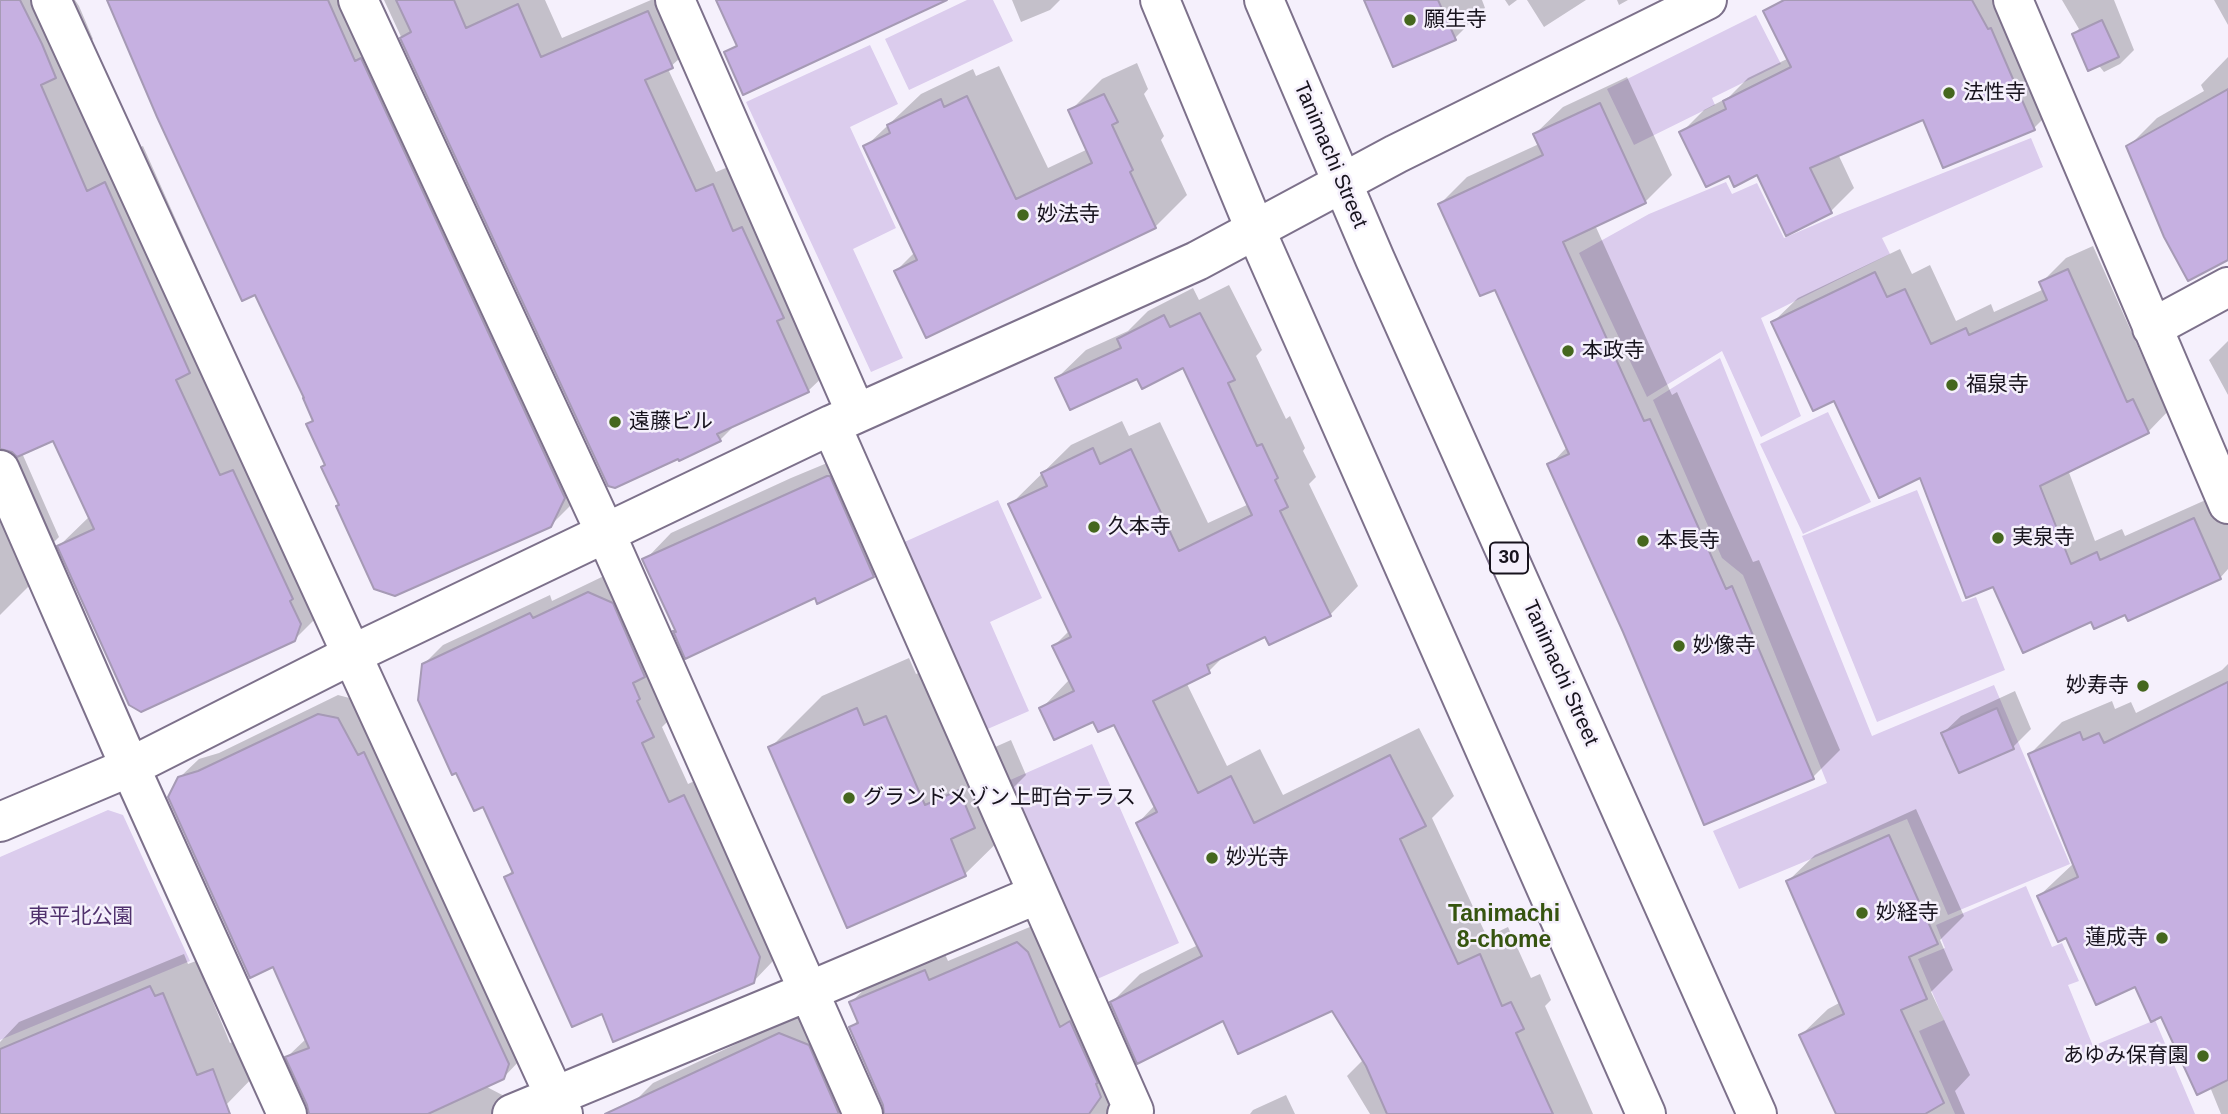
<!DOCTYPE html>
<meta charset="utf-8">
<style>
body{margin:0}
canvas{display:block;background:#f5f0fc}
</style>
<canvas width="2228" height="1114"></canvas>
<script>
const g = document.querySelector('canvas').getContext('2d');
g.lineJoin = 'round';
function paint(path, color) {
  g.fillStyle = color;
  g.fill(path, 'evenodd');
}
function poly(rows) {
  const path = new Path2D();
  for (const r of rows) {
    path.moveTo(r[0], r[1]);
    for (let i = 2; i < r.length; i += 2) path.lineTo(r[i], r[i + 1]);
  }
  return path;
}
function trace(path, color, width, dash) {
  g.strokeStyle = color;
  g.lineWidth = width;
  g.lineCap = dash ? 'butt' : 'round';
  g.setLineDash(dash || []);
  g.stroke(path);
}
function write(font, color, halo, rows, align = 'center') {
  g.font = font + ' Helvetica,"Noto Sans JP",sans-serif';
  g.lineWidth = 5;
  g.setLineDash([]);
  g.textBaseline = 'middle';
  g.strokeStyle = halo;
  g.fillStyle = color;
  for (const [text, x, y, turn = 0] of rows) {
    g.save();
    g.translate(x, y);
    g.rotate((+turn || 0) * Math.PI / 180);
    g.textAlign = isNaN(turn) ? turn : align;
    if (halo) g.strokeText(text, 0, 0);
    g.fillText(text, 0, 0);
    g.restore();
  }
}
paint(poly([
 [967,0,993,0,1013,41,909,90,885,39],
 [1756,15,1781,64,1712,98,1715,105,1634,145,1607,89],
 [870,45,898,104,850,127,896,228,853,249,903,358,871,372,746,102],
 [2031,138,2043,167,1882,238,1890,254,1761,318,1801,416,1761,437,1722,351,1647,397,1579,253,1649,214,1726,182,1732,194,1757,183,1784,238,1840,214],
 [1720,358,1872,736,1994,685,2070,864,1948,915,1907,819,1739,889,1713,831,1827,783,1743,575,1722,558,1653,400],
 [1828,412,1871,502,1803,534,1760,444],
 [1917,490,1962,602,1976,597,2005,670,1877,722,1802,536],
 [998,500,1042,598,990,622,1029,711,983,731,900,544],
 [1092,744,1179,943,1095,980,1008,781],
 [108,810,123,815,190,961,0,1040,0,857],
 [2026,886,2052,947,2062,943,2079,981,2068,985,2093,1046,2155,1020,2195,1114,1955,1114,1919,1031,1944,1020,1918,959,1945,948,1936,925]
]), '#dbcced');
paint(poly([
 [0,0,75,0,79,6,93,39,80,52,125,154,143,146,227,334,215,346,332,602,294,640,59,546,90,516,54,438,22,453,59,537,31,565,37,578,0,615],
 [109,0,363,0,584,477,571,505,550,526,327,464,308,425,314,418,306,397],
 [384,0,545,0,562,38,651,0,672,0,692,47,668,69,716,172,733,165,829,371,808,391,736,424,720,440,609,485],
 [1012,0,1060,0,1050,10,1021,22],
 [1366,0,1482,0,1485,8,1455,38],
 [1505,0,1517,0,1509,6],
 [1527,0,1586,0,1544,27],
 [1617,0,1628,0,1619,5],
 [1800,0,2012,0,2057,105,2034,128,1924,118,1838,154,1854,188,1831,211,1758,173,1730,173,1681,133,1704,110,1729,97,1748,78,1789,58],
 [2062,0,2114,0,2134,50,2120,64,2104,72,2074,34,2079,29],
 [2214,0,2228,0,2228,25],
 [2228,57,2228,260,2128,147,2157,118,2204,91,2201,85],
 [1137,63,1148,89,1144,94,1164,136,1161,140,1187,195,1155,227,896,271,915,252,865,147,921,94,973,69,976,76,999,66,1048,168,1088,149,1071,110,1102,79],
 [1627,77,1672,175,1645,202,1595,225,1672,395,1677,392,1753,562,1759,560,1840,750,1813,777,1624,631,1550,465,1567,447,1496,287,1440,204,1467,177,1539,144,1535,134,1563,107],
 [2093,246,2152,378,2158,375,2172,407,2148,432,2068,470,2095,541,2122,529,2125,536,2219,494,2228,515,2228,569,2220,578,2126,612,2091,620,1994,585,1921,476,1835,398,1773,322,1798,298,1900,249,1912,274,1930,265,1956,321,1991,304,1994,312,2044,289,2041,283,2066,258],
 [1229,285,1262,350,1256,356,1286,419,1290,416,1305,448,1303,451,1316,477,1309,484,1358,586,1330,615,1266,635,1226,654,1209,671,1186,682,1227,766,1260,749,1283,795,1419,728,1454,796,1432,818,1487,937,1508,927,1531,978,1540,974,1551,1000,1545,1006,1593,1114,1370,1114,1347,1076,1364,1059,1332,1009,1224,1019,1112,1002,1140,974,1198,945,1138,823,1155,805,1115,722,1042,708,1070,679,1054,646,1070,630,1010,505,1071,445,1122,421,1129,436,1160,422,1208,523,1249,504,1184,365,1138,377,1057,378,1086,350,1128,331,1148,311,1193,288,1199,300],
 [2228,341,2228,395,2209,360],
 [856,451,900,549,873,576,816,596,686,656,675,631,677,629,645,560,671,533,791,478],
 [608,574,672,717,662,727,688,784,703,777,778,937,772,962,753,982,603,1011,506,877,513,870,424,664,443,645,550,595,552,601],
 [909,658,916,674,938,665,977,755,1011,740,1026,775,1006,795,1017,823,965,874,848,926,770,748,822,696],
 [2228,664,2228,1114,2221,1114,2210,1087,2162,1015,2136,985,2067,936,2039,896,2074,863,2030,754,2062,722,2112,701,2115,709,2131,702,2136,713,2222,670],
 [2015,691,2031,729,2013,747,1960,771,1943,733,1961,716],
 [338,695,357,700,522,1058,503,1078,485,1086,510,1099,520,1114,310,1114,309,1105,287,1057,307,1038,274,965,179,778,199,759,219,753],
 [1916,809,1964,916,1940,940,1953,970,1931,992,1970,1075,1955,1091,1965,1114,1838,1114,1801,1035,1828,1009,1841,1002,1788,881,1815,855],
 [1037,924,1138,1114,886,1114,885,1105,851,1028,858,1020,851,1002,871,983,944,952,948,961],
 [184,954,188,964,196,961,230,1043,246,1037,259,1071,226,1105,214,1114,0,1114,0,1042,19,1022],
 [800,1014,874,1114,639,1114,634,1102,653,1083],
 [1286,1095,1295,1114,1250,1114,1253,1110]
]), '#0003');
const building = poly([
 [0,0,20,0,42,44,56,78,41,85,87,191,105,182,190,373,176,380,220,475,233,470,293,599,290,601,301,624,295,641,141,712,129,705,57,546,94,529,53,441,17,457,12,452,0,449,0,0],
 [107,0,328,0,355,61,361,58,565,498,551,527,395,596,374,589,336,506,339,505,321,467,325,465,306,424,313,421,303,398,304,398,255,295,242,301,157,117,107,0],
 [396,0,454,0,466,28,518,4,541,57,648,11,673,68,645,80,696,191,713,184,733,231,742,227,784,318,777,321,809,392,717,434,721,441,679,461,678,459,615,488,608,486,400,38,411,32,396,0],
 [716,0,947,0,743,95,724,52,737,46,716,0],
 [1364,0,1438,0,1456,40,1393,67,1364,0],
 [1784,0,1972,0,1988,29,1991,28,2035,130,1943,168,1923,120,1810,168,1832,213,1786,236,1757,175,1734,187,1729,176,1706,187,1679,132,1726,109,1723,101,1791,67,1763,11,1784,0],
 [2102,20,2119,57,2088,71,2072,34,2102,20],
 [2228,89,2228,260,2188,281,2164,237,2126,146,2228,89],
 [1104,94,1118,122,1112,125,1133,170,1130,172,1156,228,926,338,894,271,917,260,863,146,890,133,887,125,941,99,944,107,967,96,1016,199,1092,163,1068,110,1104,94],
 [1600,103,1646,203,1563,242,1644,421,1650,419,1726,589,1732,586,1814,779,1704,825,1623,632,1547,464,1569,454,1495,290,1480,296,1438,204,1543,155,1533,134,1600,103],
 [2068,269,2127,402,2133,399,2149,433,2040,486,2071,564,2097,552,2100,560,2194,518,2221,579,2128,621,2125,615,2094,629,2091,622,2023,653,1993,587,1966,598,1920,478,1879,498,1834,401,1813,411,1771,322,1875,272,1887,297,1905,289,1931,344,1966,328,1969,335,2047,300,2039,282,2068,269],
 [1200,313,1235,380,1228,383,1257,446,1262,444,1278,478,1275,480,1288,507,1280,511,1331,616,1269,645,1265,637,1207,665,1210,673,1153,701,1198,793,1231,776,1254,823,1390,755,1426,826,1400,839,1458,964,1480,954,1502,1006,1511,1002,1524,1029,1516,1033,1553,1114,1387,1114,1366,1066,1332,1011,1238,1054,1223,1021,1137,1064,1110,1002,1202,956,1136,823,1157,812,1114,725,1098,732,1093,722,1054,740,1039,708,1074,691,1052,646,1071,637,1008,504,1047,486,1041,473,1093,448,1100,464,1131,449,1179,551,1252,515,1183,368,1142,389,1137,379,1070,410,1055,378,1121,348,1117,339,1164,315,1170,327,1200,313],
 [827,476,830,476,874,577,817,604,815,598,685,659,673,631,676,632,642,559,827,476],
 [588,592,613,603,645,677,633,683,640,699,637,701,654,737,642,743,669,802,684,795,760,957,754,983,613,1042,602,1014,572,1027,504,877,513,873,483,807,474,811,456,773,452,775,418,700,422,664,530,613,533,618,588,592],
 [2228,682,2228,1080,2197,1095,2161,1017,2151,1022,2135,987,2096,1005,2066,938,2058,942,2037,896,2078,877,2028,754,2080,732,2083,740,2099,733,2104,743,2228,682],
 [857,708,864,725,886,716,925,805,959,790,975,828,951,839,966,876,847,928,768,747,857,708],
 [1997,708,2014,749,1959,773,1941,733,1997,708],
 [318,714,338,718,358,755,364,752,509,1064,504,1079,428,1114,309,1114,307,1105,285,1057,309,1048,273,967,250,978,168,797,178,777,198,771,318,714],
 [1889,835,1938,944,1909,957,1927,999,1901,1010,1944,1103,1925,1114,1836,1114,1799,1035,1844,1014,1786,881,1889,835],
 [1017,942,1028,952,1060,1027,1070,1021,1098,1083,1096,1084,1101,1097,1089,1114,884,1114,883,1105,849,1027,858,1023,849,1002,925,970,929,980,1017,942],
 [150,986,155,996,163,993,197,1075,213,1069,230,1114,0,1114,0,1049,150,986],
 [779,1033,809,1045,839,1114,605,1114,779,1033]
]);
paint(building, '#c6b0e1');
trace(building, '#a69ab5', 2);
const minor = poly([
 [51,0,563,1114],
 [358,0,605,532,863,1114],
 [675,0,856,413],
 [2013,0,2228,504],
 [2152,328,2228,287],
 [831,425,1134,1111,1127,1114],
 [0,470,130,767,287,1114],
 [0,822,130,767,353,654,831,425,1197,261,1396,154,1707,0],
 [512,1114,809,991,1038,894]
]);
const major = poly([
 [1160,0,1255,229,1646,1114],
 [1264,0,1375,259,1757,1114]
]);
trace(minor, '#7d718b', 42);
trace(major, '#7d718b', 42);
trace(minor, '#fff', 38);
trace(major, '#fff', 38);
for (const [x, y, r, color] of [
 [1410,20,7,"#45671e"],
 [1949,93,7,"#45671e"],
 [1023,215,7,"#45671e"],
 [1568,351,7,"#45671e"],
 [1952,385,7,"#45671e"],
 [615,422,7,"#45671e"],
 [1094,527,7,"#45671e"],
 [1998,538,7,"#45671e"],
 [1643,541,7,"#45671e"],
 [1679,646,7,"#45671e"],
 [2143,686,7,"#45671e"],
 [849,798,7,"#45671e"],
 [1212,858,7,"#45671e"],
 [1862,913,7,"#45671e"],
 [2162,938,7,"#45671e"],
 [2203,1056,7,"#45671e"]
]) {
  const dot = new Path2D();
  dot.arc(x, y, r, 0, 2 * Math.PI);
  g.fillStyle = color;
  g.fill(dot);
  trace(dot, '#f5f0fc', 2.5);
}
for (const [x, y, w] of [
 [1509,558,38]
]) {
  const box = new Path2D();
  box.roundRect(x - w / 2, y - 15.5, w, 31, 5);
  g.fillStyle = '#f5f0fc';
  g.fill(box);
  trace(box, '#17131d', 2);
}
write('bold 19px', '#17131d', null, [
 ["30",1509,558]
]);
write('21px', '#17131d', '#f5f0fc', [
 ["願生寺",1424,20],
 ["法性寺",1963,93],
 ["妙法寺",1037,215],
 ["本政寺",1582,351],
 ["福泉寺",1966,385],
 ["遠藤ビル",629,422],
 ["久本寺",1108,527],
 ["実泉寺",2012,538],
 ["本長寺",1657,541],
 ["妙像寺",1693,646],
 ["妙寿寺",2129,686,"right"],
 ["グランドメゾン上町台テラス",863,798],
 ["妙光寺",1226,858],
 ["妙経寺",1876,913],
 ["蓮成寺",2148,938,"right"],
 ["あゆみ保育園",2189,1056,"right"]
], 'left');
write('21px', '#17131d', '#f5f0fc', [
 ["Tanimachi Street",1330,155,67],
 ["Tanimachi Street",1560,673,66]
]);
write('21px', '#50316d', '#f5f0fc', [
 ["東平北公園",81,917]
]);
write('bold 23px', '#365410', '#f5f0fc', [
 ["Tanimachi",1504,915],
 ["8-chome",1504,941]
]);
</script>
